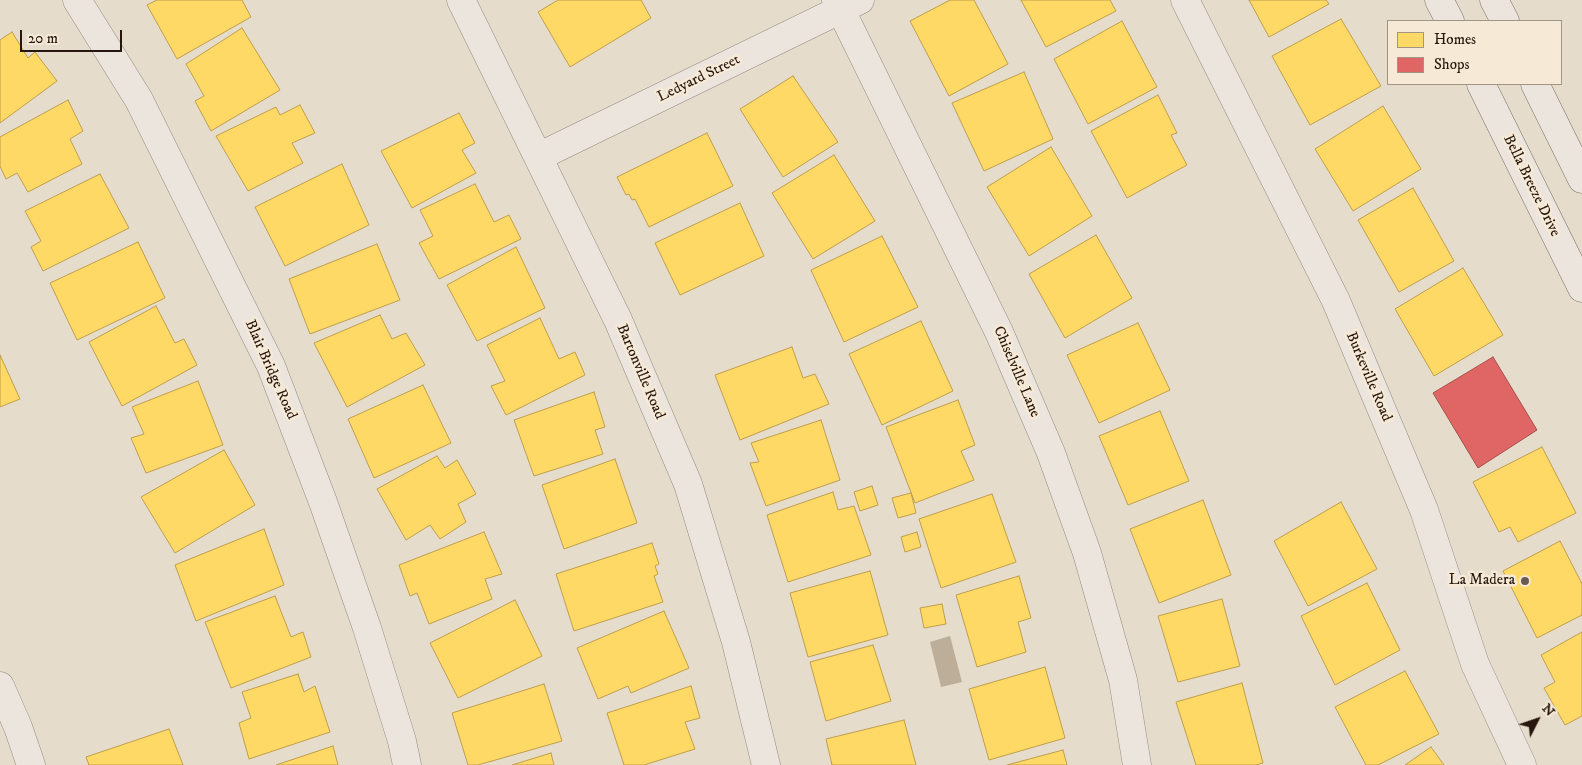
<!DOCTYPE html>
<style>
body{margin:0}
#map{position:relative;width:1582px;height:765px;overflow:hidden;background:#e6dccb;font-family:"IM FELL DW Pica",serif}
canvas{display:block}
.legend{position:absolute;left:1387px;top:20px;width:175px;height:65px;box-sizing:border-box;background:#f6ead6;border:1px solid #a39586;margin:0;padding:6px 9px;list-style:none;font-size:15px;color:#27160e}
.legend li{display:flex;align-items:center;gap:10px;height:25px}
.legend b{width:25px;border:1px solid #a39586}
.north{position:absolute;left:1512px;top:695px;width:50px;height:50px;-webkit-text-stroke:4px #f6ead6;paint-order:stroke;rotate:49deg;font-size:14px;font-weight:700;line-height:20px;text-align:center;color:#27160e}
.north::after{content:'';display:block;margin:auto;width:18px;height:22px;background:#27160e;clip-path:polygon(50% 0,100% 100%,50% 72%,0 100%)}
.scale{position:absolute;left:20px;top:30px;width:102px;height:22px;box-sizing:border-box;border:2px solid #27160e;border-top:0;padding-left:6px;font-size:15px;line-height:18px;white-space:nowrap;color:#27160e;-webkit-text-stroke:4px #f6ead6;paint-order:stroke}
</style>
<div id="map">
<canvas width="1582" height="765"></canvas>
<ul class="legend">
<li><b style="height:14px;background:#ffd966"></b>Homes</li>
<li><b style="height:14px;background:#e06666"></b>Shops</li>
</ul>
<div class="north">N</div>
<div class="scale">20 m</div>
</div>
<script>
const g = document.querySelector('canvas').getContext('2d');
g.lineJoin = 'round';
function paint(path, color) {
  g.fillStyle = color;
  g.fill(path, 'evenodd');
}
function poly(rows) {
  const path = new Path2D();
  for (const r of rows) {
    path.moveTo(r[0], r[1]);
    for (let i = 2; i < r.length; i += 2) path.lineTo(r[i], r[i + 1]);
  }
  return path;
}
function trace(path, color, width, dash) {
  g.strokeStyle = color;
  g.lineWidth = width;
  g.lineCap = dash ? 'butt' : 'round';
  g.setLineDash(dash || []);
  g.stroke(path);
}
function write(font, color, halo, rows, align = 'center') {
  g.font = font + ' "IM FELL DW Pica",serif';
  g.lineWidth = 5;
  g.setLineDash([]);
  g.textBaseline = 'middle';
  g.strokeStyle = halo;
  g.fillStyle = color;
  for (const [text, x, y, turn = 0] of rows) {
    g.save();
    g.translate(x, y);
    g.rotate((+turn || 0) * Math.PI / 180);
    g.textAlign = isNaN(turn) ? turn : align;
    if (halo) g.strokeText(text, 0, 0);
    g.fillText(text, 0, 0);
    g.restore();
  }
}
paint(poly([
 [950,636,962,682,941,687,930,642]
]), '#bdae99');
const homes = poly([
 [157,0,242,0,251,17,177,59,147,5,157,0],
 [558,0,641,0,651,18,570,67,538,12,558,0],
 [950,0,974,0,1008,64,949,96,910,21,950,0],
 [1021,0,1110,0,1116,11,1046,47,1021,0],
 [1249,0,1326,0,1329,4,1269,37,1249,0],
 [1341,19,1381,86,1310,125,1272,56,1341,19],
 [1122,21,1157,87,1088,124,1054,59,1122,21],
 [242,28,280,90,211,131,195,101,204,96,186,64,242,28],
 [12,32,28,58,35,52,57,81,0,123,0,40,12,32],
 [1024,72,1053,139,984,171,952,103,1024,72],
 [793,76,838,142,783,177,740,109,793,76],
 [1158,95,1177,133,1171,135,1187,165,1127,198,1091,131,1158,95],
 [68,100,83,131,70,139,82,164,28,192,17,173,6,179,0,166,0,137,68,100],
 [300,105,315,133,292,143,303,163,248,191,216,136,276,107,280,115,300,105],
 [1383,106,1421,169,1353,211,1315,149,1383,106],
 [459,113,475,143,462,150,476,173,412,208,381,151,459,113],
 [707,133,733,186,649,227,635,199,632,200,629,194,626,195,617,177,707,133],
 [1051,147,1092,216,1029,256,987,187,1051,147],
 [834,155,875,221,813,259,772,193,834,155],
 [342,164,369,225,285,266,255,207,342,164],
 [100,174,129,228,43,271,31,247,41,241,25,211,100,174],
 [475,184,494,222,509,215,521,239,439,279,419,243,433,236,420,210,475,184],
 [1413,188,1454,261,1399,292,1358,220,1413,188],
 [740,203,764,256,680,295,655,243,740,203],
 [1096,235,1132,298,1065,338,1029,274,1096,235],
 [882,236,918,307,844,342,811,270,882,236],
 [138,242,165,298,77,340,50,283,138,242],
 [377,244,400,300,310,334,289,279,377,244],
 [516,247,545,308,477,341,447,285,516,247],
 [1463,268,1503,335,1434,376,1395,309,1463,268],
 [156,306,175,343,184,339,197,365,122,406,89,342,156,306],
 [380,315,392,339,406,333,425,365,347,407,314,343,380,315],
 [540,318,559,359,575,352,585,375,506,415,491,386,505,381,487,345,540,318],
 [921,321,953,391,882,425,849,354,921,321],
 [1138,323,1170,390,1099,423,1067,355,1138,323],
 [792,347,803,378,815,374,829,404,740,440,715,375,792,347],
 [0,355,20,399,0,407,0,355],
 [198,381,223,445,146,473,131,438,144,434,132,407,198,381],
 [423,385,451,443,374,478,348,419,423,385],
 [594,392,605,427,595,430,603,454,534,476,514,420,594,392],
 [958,400,975,445,961,451,974,480,915,503,886,427,958,400],
 [1160,411,1189,481,1128,505,1099,436,1160,411],
 [821,420,840,480,766,506,750,463,759,462,751,443,821,420],
 [1542,447,1576,513,1518,542,1510,527,1499,532,1473,482,1542,447],
 [224,450,255,505,175,553,141,497,224,450],
 [437,456,445,468,457,460,476,494,458,504,466,522,440,539,430,525,406,540,377,489,437,456],
 [615,459,637,523,564,549,542,485,615,459],
 [872,486,878,505,860,511,854,492,872,486],
 [833,492,838,510,854,506,871,555,788,582,767,515,833,492],
 [911,493,916,513,898,518,892,498,911,493],
 [992,494,1016,562,941,588,919,519,992,494],
 [1203,500,1231,575,1159,603,1130,529,1203,500],
 [1341,502,1377,569,1308,606,1274,541,1341,502],
 [264,529,284,585,196,621,175,565,264,529],
 [484,532,502,574,485,579,492,599,429,624,417,593,410,596,399,565,484,532],
 [917,532,921,547,905,552,901,537,917,532],
 [1560,541,1582,584,1582,615,1537,638,1503,571,1560,541],
 [652,543,659,564,655,566,658,574,654,576,663,602,574,631,556,574,652,543],
 [870,571,888,635,808,657,790,593,870,571],
 [1019,576,1031,618,1018,622,1026,652,977,667,956,595,1019,576],
 [1367,583,1400,650,1335,685,1301,616,1367,583],
 [275,596,291,637,303,632,311,657,231,688,205,622,275,596],
 [1222,599,1240,666,1178,682,1158,616,1222,599],
 [515,600,542,656,458,698,430,643,515,600],
 [942,604,946,624,924,628,920,608,942,604],
 [664,611,689,668,631,693,628,686,598,699,577,648,664,611],
 [1582,632,1582,716,1565,725,1544,688,1555,682,1541,655,1582,632],
 [873,645,891,701,826,721,810,662,873,645],
 [1045,667,1065,738,989,760,969,689,1045,667],
 [1405,671,1439,734,1378,765,1366,765,1335,707,1405,671],
 [298,674,304,692,315,686,330,732,249,759,239,723,251,718,242,692,298,674],
 [1242,683,1263,763,1256,765,1196,765,1176,702,1242,683],
 [544,684,562,741,478,765,468,765,452,713,544,684],
 [691,686,700,718,685,722,695,749,644,765,624,765,607,713,691,686],
 [904,720,916,765,832,765,826,739,904,720],
 [169,729,183,765,89,765,86,757,169,729],
 [333,746,338,765,276,765,333,746],
 [1431,747,1444,765,1405,765,1431,747],
 [1063,750,1067,765,1007,765,1063,750],
 [551,753,554,765,512,765,551,753]
]);
paint(homes, '#ffd966');
trace(homes, '#be9e4c', 1);
const shops = poly([
 [1493,357,1537,430,1478,468,1433,393,1493,357]
]);
paint(shops, '#e06666');
trace(shops, '#a84e4c', 1);
const street = poly([
 [77,0,139,100,271,366,323,502,367,628,402,741,407,765],
 [461,0,618,320,688,484,736,642,766,765],
 [836,0,999,332,1051,453,1087,553,1123,680,1137,765],
 [1185,0,1336,301,1424,510,1475,664,1522,765],
 [538,157,860,0],
 [0,686,18,727,31,765]
]);
const secondary = poly([
 [1439,0,1450,21],
 [1494,0,1505,21],
 [1481,84,1582,288],
 [1535,84,1582,179]
]);
trace(street, '#948b81', 29);
trace(secondary, '#797167', 29);
trace(street, '#ebe5dd', 28);
trace(secondary, '#ebe5dd', 28);
for (const [x, y, r, color] of [
 [1525,581,5,"#6a5b50"]
]) {
  const dot = new Path2D();
  dot.arc(x, y, r, 0, 2 * Math.PI);
  g.fillStyle = color;
  g.fill(dot);
  trace(dot, '#f6ead6', 2);
}
write('15px', '#27160e', '#f6ead6', [
 ["Ledyard Street",699,79,-26],
 ["Bella Breeze Drive",1531,186,64],
 ["Blair Bridge Road",270,370,66],
 ["Bartonville Road",640,372,67],
 ["Chiselville Lane",1016,372,67],
 ["Burkeville Road",1368,377,67]
]);
write('15px', '#27160e', '#f6ead6', [
 ["La Madera",1515,581]
], 'right');
</script>
